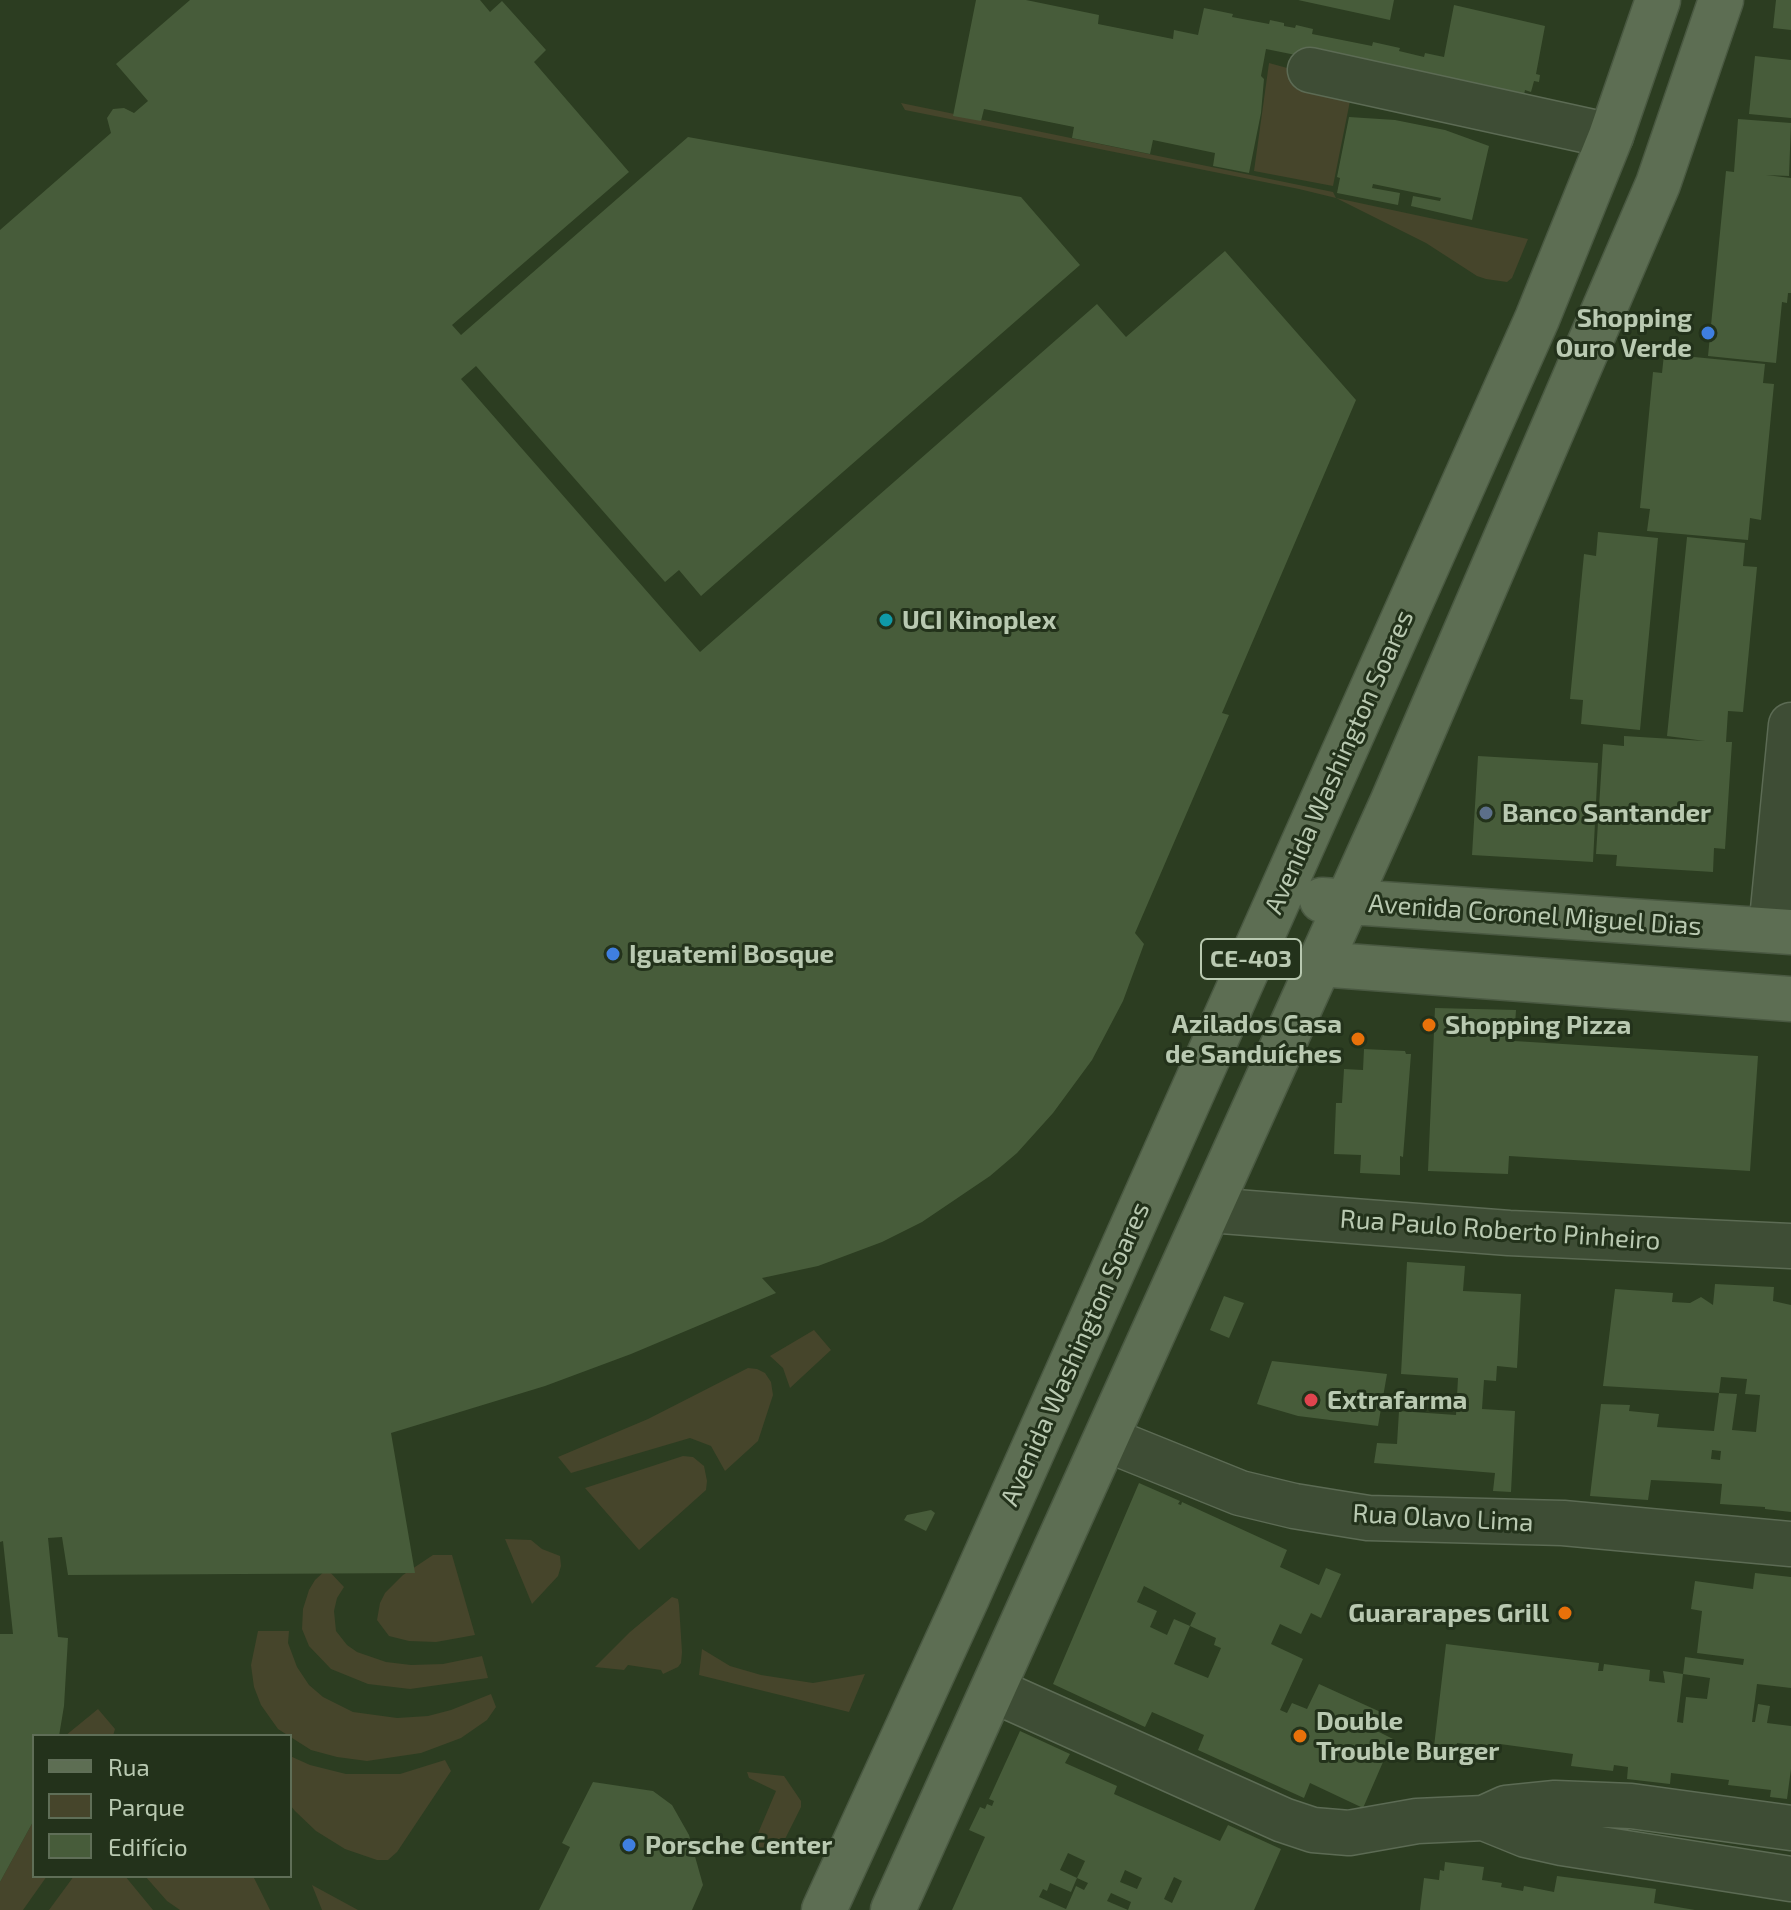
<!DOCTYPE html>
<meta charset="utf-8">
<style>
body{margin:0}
#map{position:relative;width:1791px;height:1910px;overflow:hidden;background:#2c3d21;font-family:"Exo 2",sans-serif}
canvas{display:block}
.legend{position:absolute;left:32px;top:1734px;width:260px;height:144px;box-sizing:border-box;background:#23321b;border:2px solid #5f6e57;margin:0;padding:10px 14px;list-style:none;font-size:24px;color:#b9c9b1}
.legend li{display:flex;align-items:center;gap:16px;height:40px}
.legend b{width:40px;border:2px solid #5f6e57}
</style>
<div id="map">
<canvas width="1791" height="1910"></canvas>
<ul class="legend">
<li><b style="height:10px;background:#5d6e53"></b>Rua</li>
<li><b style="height:22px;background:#46452b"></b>Parque</li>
<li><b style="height:22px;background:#475c3a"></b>Edifício</li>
</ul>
</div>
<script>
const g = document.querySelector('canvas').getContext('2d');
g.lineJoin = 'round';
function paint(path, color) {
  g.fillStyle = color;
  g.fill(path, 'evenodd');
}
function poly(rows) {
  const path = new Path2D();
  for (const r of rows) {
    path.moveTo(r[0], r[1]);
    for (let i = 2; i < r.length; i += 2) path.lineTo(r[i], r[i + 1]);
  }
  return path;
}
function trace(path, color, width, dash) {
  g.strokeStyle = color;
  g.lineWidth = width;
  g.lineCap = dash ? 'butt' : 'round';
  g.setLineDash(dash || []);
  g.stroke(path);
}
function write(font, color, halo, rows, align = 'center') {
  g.font = font + ' "Exo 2",sans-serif';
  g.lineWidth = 6;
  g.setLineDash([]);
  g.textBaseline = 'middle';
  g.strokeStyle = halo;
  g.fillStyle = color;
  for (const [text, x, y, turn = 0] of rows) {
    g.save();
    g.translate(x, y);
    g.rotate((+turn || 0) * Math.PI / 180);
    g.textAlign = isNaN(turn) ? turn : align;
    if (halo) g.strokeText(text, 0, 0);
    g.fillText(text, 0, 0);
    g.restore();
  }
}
paint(poly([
 [1269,63,1353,86,1333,186,1254,171],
 [901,103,1333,192,1336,198,1528,239,1512,278,1507,282,1486,279,1477,276,1426,243,1336,198,1299,189,905,110],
 [814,1330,831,1350,790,1388,783,1368,770,1356],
 [748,1368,757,1369,765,1373,771,1382,773,1395,758,1441,725,1471,711,1446,690,1438,571,1473,558,1457,648,1419],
 [683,1456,693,1457,704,1466,707,1481,706,1490,639,1550,585,1488],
 [505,1539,531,1540,542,1549,560,1556,561,1566,558,1576,532,1604],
 [433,1555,452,1555,475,1635,436,1642,409,1641,389,1636,377,1620,380,1603,385,1593,403,1575],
 [327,1569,344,1587,337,1598,334,1611,336,1631,347,1645,357,1652,386,1662,411,1665,443,1664,482,1656,488,1678,410,1689,368,1684,331,1669,309,1646,302,1629,303,1609,309,1590,315,1580],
 [672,1597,678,1599,679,1605,682,1652,681,1663,678,1667,663,1674,661,1670,628,1665,624,1670,595,1667,630,1632],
 [258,1631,289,1631,288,1643,297,1667,309,1685,323,1697,353,1712,397,1718,428,1716,451,1710,491,1694,496,1707,487,1720,461,1738,421,1753,367,1761,337,1757,311,1750,278,1729,261,1705,254,1687,251,1665],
 [702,1649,730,1666,761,1675,813,1683,865,1674,849,1712,699,1675],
 [98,1709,115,1729,113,1736,65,1736],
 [290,1756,310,1765,346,1774,400,1774,445,1760,451,1771,397,1852,388,1860,377,1860,345,1849,316,1831,295,1811,290,1805],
 [747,1772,784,1776,801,1801,801,1807,780,1849,776,1852,767,1852,760,1849,756,1838,776,1791,749,1778],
 [34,1820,34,1876,47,1876,23,1910,0,1910,0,1882],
 [74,1876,125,1876,153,1910,49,1910],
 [145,1876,253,1876,270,1910,180,1910,167,1901],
 [312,1885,358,1910,322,1910]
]), '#46452b');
paint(poly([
 [190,0,480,0,490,12,502,1,546,50,534,62,629,172,452,325,461,335,688,137,1021,197,1080,265,701,596,679,570,665,582,476,366,461,379,700,652,1097,304,1126,337,1225,251,1356,400,1222,713,1229,715,1135,933,1144,944,1123,1001,1092,1060,1053,1113,1017,1153,990,1176,922,1222,882,1242,818,1266,762,1278,776,1293,631,1354,545,1386,391,1433,415,1573,68,1575,62,1537,48,1538,58,1637,68,1638,64,1706,59,1736,34,1736,34,1820,0,1882,0,1634,13,1634,3,1541,0,1542,0,230,111,133,107,118,113,109,124,108,134,113,148,101,116,64],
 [976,0,1026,0,1099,15,1098,24,1173,39,1174,30,1198,35,1204,8,1233,14,1232,17,1269,24,1270,20,1284,23,1284,26,1295,28,1296,25,1313,29,1312,34,1372,46,1373,42,1400,48,1399,51,1424,57,1425,53,1444,57,1454,5,1545,26,1536,74,1540,75,1539,82,1534,81,1531,92,1525,90,1523,101,1266,49,1261,76,1264,79,1261,113,1249,173,1213,166,1215,153,1153,140,1150,154,1072,138,1074,127,984,109,981,121,953,116],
 [1298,0,1394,0,1390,20],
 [1776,0,1791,0,1791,30,1773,28],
 [1755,56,1791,60,1791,118,1749,114],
 [1349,117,1395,120,1445,130,1489,146,1472,220,1411,206,1413,196,1440,201,1441,198,1373,184,1372,188,1400,193,1398,205,1337,193,1340,178,1337,177],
 [1738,119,1791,123,1789,176,1766,175,1791,178,1791,293,1788,293,1787,303,1782,302,1776,363,1708,356,1726,171,1734,172],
 [1664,354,1765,364,1763,383,1774,384,1761,520,1750,518,1748,540,1647,531,1650,509,1640,508,1653,372,1662,373],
 [1598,532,1658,538,1640,730,1581,724,1583,700,1570,699,1584,554,1596,556],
 [1687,537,1745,543,1743,566,1757,567,1743,712,1728,711,1726,742,1732,742,1725,849,1714,848,1713,872,1616,866,1617,855,1596,854,1603,744,1624,746,1624,736,1705,741,1667,736],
 [1478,756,1598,763,1593,862,1472,855],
 [1435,1008,1516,1010,1514,1041,1758,1056,1750,1171,1509,1156,1508,1174,1428,1171],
 [1364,1049,1405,1051,1406,1054,1411,1054,1403,1157,1400,1156,1400,1175,1360,1173,1361,1155,1334,1154,1336,1103,1342,1103,1344,1069,1363,1070],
 [1407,1262,1465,1266,1463,1291,1521,1294,1517,1368,1497,1366,1496,1381,1484,1380,1482,1409,1515,1411,1511,1492,1493,1491,1495,1473,1374,1463,1377,1443,1397,1444,1399,1411,1456,1415,1458,1378,1401,1374],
 [1715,1284,1774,1287,1773,1301,1791,1305,1791,1512,1765,1509,1765,1507,1720,1504,1722,1484,1708,1483,1651,1480,1648,1500,1590,1496,1601,1404,1630,1405,1629,1411,1659,1414,1657,1427,1714,1431,1719,1393,1737,1394,1732,1430,1756,1432,1760,1395,1745,1394,1747,1379,1721,1377,1719,1393,1603,1386,1615,1289,1673,1293,1672,1302,1690,1303,1701,1297,1713,1305],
 [1712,1450,1721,1451,1720,1460,1711,1459],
 [1224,1296,1244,1303,1229,1338,1210,1330],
 [1272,1361,1387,1374,1378,1426,1298,1416,1257,1404],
 [1139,1483,1180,1501,1178,1504,1181,1505,1182,1502,1287,1550,1280,1567,1319,1585,1326,1568,1341,1574,1321,1618,1311,1613,1301,1634,1280,1624,1271,1644,1303,1659,1280,1710,1287,1713,1292,1703,1307,1709,1319,1684,1385,1714,1377,1731,1393,1739,1363,1808,1310,1783,1304,1798,1198,1750,1204,1735,1152,1712,1145,1727,1053,1684],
 [1144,1586,1196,1613,1190,1626,1216,1638,1214,1645,1221,1648,1208,1678,1174,1664,1190,1626,1174,1619,1167,1635,1150,1627,1157,1611,1137,1602],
 [931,1510,935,1513,926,1531,904,1520,907,1515],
 [1755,1573,1791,1577,1791,1688,1757,1684,1752,1722,1755,1722,1758,1704,1770,1706,1767,1723,1791,1726,1791,1769,1787,1799,1770,1797,1771,1790,1728,1785,1729,1780,1671,1773,1670,1784,1627,1779,1628,1767,1614,1765,1613,1771,1571,1766,1573,1754,1500,1744,1499,1748,1457,1743,1455,1758,1433,1755,1446,1644,1599,1663,1598,1671,1603,1671,1604,1664,1650,1670,1649,1681,1665,1683,1663,1671,1683,1674,1677,1722,1683,1723,1686,1697,1707,1699,1710,1678,1683,1674,1685,1657,1743,1665,1744,1659,1697,1653,1702,1611,1691,1609,1695,1581,1753,1589],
 [1020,1731,1070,1754,1065,1763,1117,1786,1114,1794,1220,1841,1228,1825,1281,1849,1254,1910,952,1910,985,1837,969,1830,980,1807,985,1809,987,1804,992,1806,994,1801,989,1799],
 [1068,1853,1085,1861,1077,1878,1088,1883,1084,1890,1076,1886,1066,1909,1039,1897,1043,1889,1047,1891,1050,1883,1071,1892,1077,1878,1060,1870],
 [1125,1870,1142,1878,1137,1889,1120,1882],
 [1174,1877,1182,1881,1172,1903,1164,1899],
 [1111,1893,1131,1902,1128,1910,1107,1901],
 [593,1782,653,1791,672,1805,689,1835,703,1885,692,1910,539,1910,570,1847,562,1843],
 [1445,1862,1484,1867,1482,1880,1502,1883,1501,1887,1523,1891,1524,1886,1554,1892,1557,1876,1656,1889,1654,1903,1695,1910,1420,1910,1424,1878,1439,1880,1440,1870,1444,1871]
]), '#475c3a');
const minor = poly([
 [1310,70,1611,136],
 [1771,930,1791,725],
 [1209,1210,1509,1233,1791,1246],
 [1106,1439,1240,1493,1294,1506,1368,1518,1563,1523,1791,1544],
 [993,1690,1283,1820,1313,1830,1349,1833,1417,1821,1484,1818,1506,1808,1555,1803,1631,1806,1791,1828],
 [1484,1818,1526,1835,1562,1843,1791,1879]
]);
const major = poly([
 [1322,900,1791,932],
 [1319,964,1791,999],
 [824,1910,966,1600,1537,319,1611,136,1658,0],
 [893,1910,1392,803,1658,184,1721,0]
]);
trace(minor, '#5c6b54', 47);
trace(major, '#4a5942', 47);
trace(minor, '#3e4d35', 44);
trace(major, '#5d6e53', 44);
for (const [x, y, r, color] of [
 [1708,333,8,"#3f7fe0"],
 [886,620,8,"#0f9aa8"],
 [1486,813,8,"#5c6f8a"],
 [613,954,8,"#3f7fe0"],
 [1429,1025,8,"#e8710a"],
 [1358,1039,8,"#e8710a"],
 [1311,1400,8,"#e0444e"],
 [1565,1613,8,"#e8710a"],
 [1300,1736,8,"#e8710a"],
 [629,1845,8,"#3f7fe0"]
]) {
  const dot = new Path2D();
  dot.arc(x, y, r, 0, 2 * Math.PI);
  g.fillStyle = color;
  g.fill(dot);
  trace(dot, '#23321b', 3);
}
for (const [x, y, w] of [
 [1251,959,100]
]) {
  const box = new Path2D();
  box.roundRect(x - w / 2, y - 20, w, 40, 6);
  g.fillStyle = '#23321b';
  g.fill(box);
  trace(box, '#b9c9b1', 2);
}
write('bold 24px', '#b9c9b1', null, [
 ["CE-403",1251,959]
]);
write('bold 26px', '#b9c9b1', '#23321b', [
 ["Shopping",1692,318,"right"],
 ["Ouro Verde",1692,348,"right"],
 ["UCI Kinoplex",902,620],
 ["Banco Santander",1502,813],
 ["Iguatemi Bosque",629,954],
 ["Azilados Casa",1342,1024,"right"],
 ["de Sanduíches",1342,1054,"right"],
 ["Shopping Pizza",1445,1025],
 ["Extrafarma",1327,1400],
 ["Guararapes Grill",1549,1613,"right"],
 ["Double",1316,1721],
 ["Trouble Burger",1316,1751],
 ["Porsche Center",645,1845]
], 'left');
write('26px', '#b9c9b1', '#23321b', [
 ["Avenida Washington Soares",1339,762,-66],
 ["Avenida Coronel Miguel Dias",1535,915,4],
 ["Rua Paulo Roberto Pinheiro",1500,1230,4],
 ["Avenida Washington Soares",1075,1354,-66],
 ["Rua Olavo Lima",1443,1518,3]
]);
</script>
